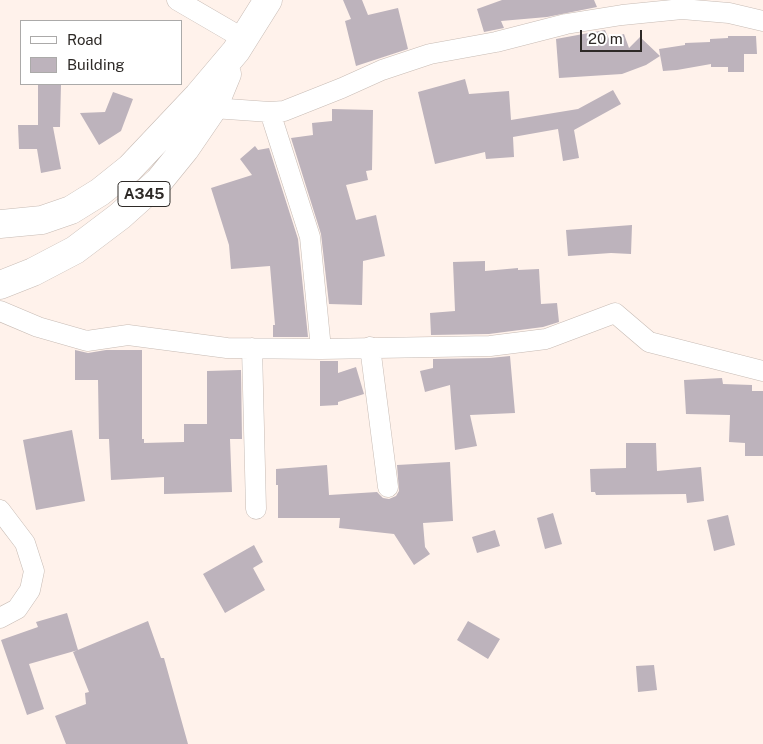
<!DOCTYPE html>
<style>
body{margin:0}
#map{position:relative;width:763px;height:744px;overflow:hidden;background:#fff2eb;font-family:"Public Sans",sans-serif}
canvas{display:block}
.legend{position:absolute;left:20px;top:20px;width:162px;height:65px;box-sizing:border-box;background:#fff;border:1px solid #abaaa9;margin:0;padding:6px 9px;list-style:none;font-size:15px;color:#2e2a27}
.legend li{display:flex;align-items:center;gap:10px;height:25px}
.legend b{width:25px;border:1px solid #abaaa9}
.scale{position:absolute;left:580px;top:30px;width:62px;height:22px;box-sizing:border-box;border:2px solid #2e2a27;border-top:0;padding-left:6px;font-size:15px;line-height:18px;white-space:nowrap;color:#2e2a27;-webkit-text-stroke:4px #fff;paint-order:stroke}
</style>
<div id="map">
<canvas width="763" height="744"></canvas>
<ul class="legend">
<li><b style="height:6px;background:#fff"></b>Road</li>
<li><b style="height:14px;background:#bdb3bc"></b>Building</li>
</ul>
<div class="scale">20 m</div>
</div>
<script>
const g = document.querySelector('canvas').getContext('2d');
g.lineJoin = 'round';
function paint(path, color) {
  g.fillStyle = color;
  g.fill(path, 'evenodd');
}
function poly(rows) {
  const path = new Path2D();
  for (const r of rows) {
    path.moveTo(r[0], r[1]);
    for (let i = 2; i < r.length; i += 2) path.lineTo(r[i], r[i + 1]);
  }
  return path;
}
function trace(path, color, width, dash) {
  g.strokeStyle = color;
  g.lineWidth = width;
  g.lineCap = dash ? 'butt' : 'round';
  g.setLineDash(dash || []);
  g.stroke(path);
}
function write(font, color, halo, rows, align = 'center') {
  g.font = font + ' "Public Sans",sans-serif';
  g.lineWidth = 4.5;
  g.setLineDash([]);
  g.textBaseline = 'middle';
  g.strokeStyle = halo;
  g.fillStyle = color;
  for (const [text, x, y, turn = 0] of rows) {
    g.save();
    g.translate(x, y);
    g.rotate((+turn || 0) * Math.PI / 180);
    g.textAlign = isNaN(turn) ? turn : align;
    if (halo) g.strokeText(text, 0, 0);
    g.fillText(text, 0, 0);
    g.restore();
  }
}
paint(poly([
 [343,0,362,0,368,15,398,8,408,49,356,66,345,21,351,19],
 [502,0,594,0,597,7,547,17,501,21,504,28,484,32,477,9],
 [605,30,609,39,624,34,629,48,640,37,660,56,646,65,622,74,559,78,556,39],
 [728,36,756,36,757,54,744,54,744,72,728,72,728,67,711,67,711,64,677,70,663,71,659,49,685,45,685,43,710,42,710,39,728,38],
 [465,79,469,94,509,91,511,120,578,109,613,90,621,104,574,130,579,158,563,161,558,129,513,137,514,157,486,159,485,152,435,164,418,92],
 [38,84,61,84,60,127,53,127,61,169,41,173,37,149,19,149,18,125,38,125],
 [113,92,133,99,121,131,99,145,80,113,105,112],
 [332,109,373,110,372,170,366,171,368,180,346,185,356,220,376,215,385,256,363,261,362,305,329,304,321,234,291,138,313,135,312,123,332,121],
 [255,146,258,150,269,148,298,239,308,337,273,337,273,325,275,325,270,266,231,269,229,245,211,188,252,175,240,159],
 [632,225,631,254,611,253,568,256,566,230],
 [485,261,485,271,518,268,518,270,539,269,541,304,557,303,559,322,543,327,489,334,431,335,430,313,455,311,453,262],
 [75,350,88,353,106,350,142,350,142,439,144,439,144,443,184,442,184,424,207,424,207,371,241,370,242,439,230,439,232,492,164,494,164,477,111,480,109,439,99,439,98,380,75,380],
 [510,356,515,413,470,415,477,446,455,450,450,385,425,392,420,371,433,368,433,359,490,358],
 [320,361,338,361,338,373,356,367,364,394,338,402,338,405,320,406],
 [722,378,723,384,752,385,752,391,763,391,763,456,745,456,745,443,729,442,730,415,686,414,684,380],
 [72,430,85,501,36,510,23,440],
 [626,443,656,443,657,471,701,467,704,501,687,503,686,494,596,495,595,492,591,492,590,469,626,468],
 [450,462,453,521,423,523,425,547,430,554,414,565,394,534,339,528,340,518,278,518,278,485,276,485,276,469,327,465,329,495,377,492,383,498,389,499,396,496,399,491,397,465],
 [553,513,562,544,545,549,537,518],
 [728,515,735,545,714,551,707,520],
 [495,530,500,546,477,553,472,537],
 [254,545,263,562,253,568,265,590,225,613,203,574],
 [67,613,78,650,29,664,44,709,27,715,1,640,38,627,36,622],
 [148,621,161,658,164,658,188,744,66,744,55,716,86,704,85,693,89,692,73,652],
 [468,621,500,639,488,659,457,640],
 [654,665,657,690,638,692,636,666]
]), '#bdb3bc');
const street = poly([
 [177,0,244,39],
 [213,108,270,112,284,111,342,88,382,70,430,54,496,42,566,24,622,15,682,9,729,13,763,21],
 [270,112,310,237,321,349],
 [0,311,38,327,87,341,128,335,227,348,321,349,490,346,546,339,615,313,649,342,763,371],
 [370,347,388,487],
 [252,348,256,509],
 [0,510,25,543,34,571,30,590,17,609,0,618]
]);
const highway = poly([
 [0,224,42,220,71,210,100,192,130,168,198,96,236,51,268,0],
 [0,285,33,272,75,250,120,216,159,181,185,149,213,108,227,74]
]);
trace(street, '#c7bbb4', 21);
trace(highway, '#c7bbb4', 29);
trace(street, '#fff', 20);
trace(highway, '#fff', 28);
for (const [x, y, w] of [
 [144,194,52]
]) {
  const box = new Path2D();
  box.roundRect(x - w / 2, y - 12.5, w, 25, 4);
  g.fillStyle = '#fff';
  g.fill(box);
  trace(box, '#2e2a27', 1);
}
write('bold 15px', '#2e2a27', null, [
 ["A345",144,194]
]);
</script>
